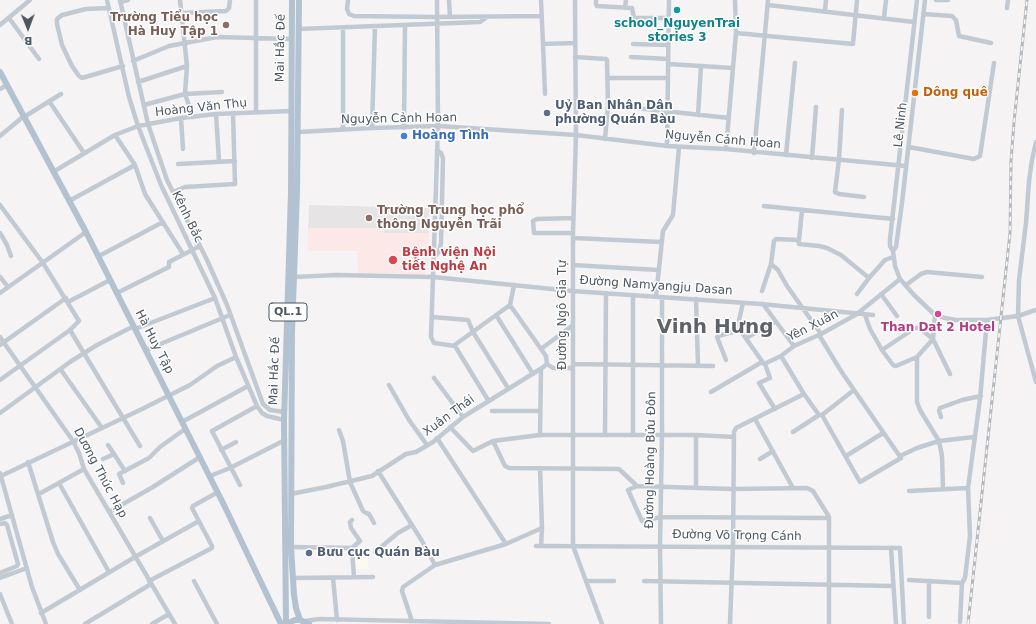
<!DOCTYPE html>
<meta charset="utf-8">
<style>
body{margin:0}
#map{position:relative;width:1036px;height:624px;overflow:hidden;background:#f5f3f3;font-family:"DejaVu Sans",sans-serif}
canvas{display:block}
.north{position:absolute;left:8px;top:8px;width:40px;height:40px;-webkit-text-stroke:3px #fff;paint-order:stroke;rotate:179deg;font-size:11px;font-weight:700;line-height:16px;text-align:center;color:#4a5661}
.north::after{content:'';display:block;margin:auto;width:14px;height:18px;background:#4a5661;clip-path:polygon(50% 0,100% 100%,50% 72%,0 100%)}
</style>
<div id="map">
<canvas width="1036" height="624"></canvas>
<div class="north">B</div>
</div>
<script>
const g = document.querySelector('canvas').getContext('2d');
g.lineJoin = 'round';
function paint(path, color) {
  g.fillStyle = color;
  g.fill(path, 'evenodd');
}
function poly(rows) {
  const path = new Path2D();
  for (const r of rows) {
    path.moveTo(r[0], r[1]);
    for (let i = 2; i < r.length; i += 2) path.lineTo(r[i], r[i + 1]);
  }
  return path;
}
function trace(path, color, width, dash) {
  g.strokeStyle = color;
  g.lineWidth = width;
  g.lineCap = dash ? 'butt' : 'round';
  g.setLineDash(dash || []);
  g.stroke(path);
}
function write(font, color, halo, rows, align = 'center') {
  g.font = font + ' "DejaVu Sans",sans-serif';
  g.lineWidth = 3;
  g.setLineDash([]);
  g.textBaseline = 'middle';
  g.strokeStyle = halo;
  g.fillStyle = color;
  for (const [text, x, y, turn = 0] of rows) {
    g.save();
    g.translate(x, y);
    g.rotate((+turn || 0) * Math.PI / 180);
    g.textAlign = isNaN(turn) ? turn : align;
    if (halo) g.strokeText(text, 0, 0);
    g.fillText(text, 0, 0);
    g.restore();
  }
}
paint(poly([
 [361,547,361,551,364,551,368,556,368,567,370,567,370,569,355,569,354,548]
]), '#fdf9ef');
paint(poly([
 [309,205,430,208,429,233,384,233,384,228,308,228]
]), '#e6e4e5');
paint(poly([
 [308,228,384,228,384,233,429,233,428,269,425,275,358,274,357,251,308,251]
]), '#fce8e6');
trace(poly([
 [107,0,129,97,138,126,161,185,215,298,236,357,257,406,262,413,267,416,284,420],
 [120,0,148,124,167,180,207,260,227,305,263,404,270,410,284,412],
 [180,0,187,66,185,94,193,117],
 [348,0,347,9,349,14,354,16,437,17,541,16],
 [437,0,438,126,431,337,434,343,455,346],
 [449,0,450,17],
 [541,0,543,44,575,43],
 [575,0,576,135,573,233,573,546,602,624],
 [596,0,596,4,597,6,632,8,634,18,669,18],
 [917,0,890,239,890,246,893,251,895,266,900,279,914,295,935,315,945,318,956,320,987,320,1018,316,1036,310],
 [936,0,948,0],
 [120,2,128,0],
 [768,5,914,22],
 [109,8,86,9,62,15,57,19,57,24,62,45,72,66,79,76,82,78,123,66],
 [625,8,626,0],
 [1007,8,1008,0],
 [825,11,826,0],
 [181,13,226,11,229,8,230,0],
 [923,14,952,16,956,20,959,36,991,43],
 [9,18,39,59],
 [884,18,886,0],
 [0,25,30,0],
 [298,29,480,22,487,17],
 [736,33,853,44,857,0],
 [543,44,545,94],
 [633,44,668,45],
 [575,57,606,59,607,60,608,105,605,139],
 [631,57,668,59],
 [133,61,169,46,217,37,292,39],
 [668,64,733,68],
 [607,78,668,78],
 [138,82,187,66],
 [0,89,7,85],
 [49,101,84,153],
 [144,105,185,94,222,92],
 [608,105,729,118],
 [842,110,839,159,835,192,839,194,864,197],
 [256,112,256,0],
 [216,114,219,161],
 [698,115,701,66],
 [24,117,61,94],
 [181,118,183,149],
 [372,128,375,26],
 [404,128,405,25],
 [343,129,343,27],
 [298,132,372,128,438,126,576,135,667,146,726,149,906,166],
 [115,135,135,165,145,194,183,254],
 [0,136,24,116],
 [1036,142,1032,160,1029,181,1026,223,1019,280,1018,316,1036,382],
 [667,146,669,0],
 [909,147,974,159,980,156,994,63],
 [726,149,736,33,735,0],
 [754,153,768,0],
 [786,155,795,63],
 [812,158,816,107],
 [178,164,235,161],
 [53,172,115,135,138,126,181,118,216,114,291,111],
 [173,192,185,187,235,184,233,113],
 [69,201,135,165],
 [0,205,43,263,79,321,70,330,0,380],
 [764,206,893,219],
 [0,233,7,245,11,256],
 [573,233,534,233,533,221,537,219,573,218],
 [573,238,661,242],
 [799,240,802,210],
 [893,251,896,247,902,203,925,0],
 [99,256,163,222],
 [434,257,439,252,441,243,443,158,441,153,437,150],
 [771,264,778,270,787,286,821,334],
 [573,265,658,270],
 [0,277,8,287],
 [294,277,336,275,433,277,572,291,761,304,873,315],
 [906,285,921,274,927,272,982,277],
 [762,291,771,264,774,241,776,239,798,240,799,244,819,246,827,248,841,255,869,278],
 [0,293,86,232],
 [117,293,169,267,169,262,200,246],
 [857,294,869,278,885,260,893,257],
 [881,294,897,316],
 [656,296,663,231,673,215,679,147],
 [696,299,698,365],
 [68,302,110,280],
 [763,304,794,346],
 [496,315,533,374],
 [865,315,870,329,882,350,893,365,896,366,917,357],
 [935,315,933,339,917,357,917,402,920,410,939,441,942,456,943,489],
 [432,317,468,320,473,332,508,388],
 [135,329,215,298],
 [70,330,140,446],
 [740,330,739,320,743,303],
 [0,337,73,441,79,453,84,469,175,624],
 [746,338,775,322],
 [0,345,66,298],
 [541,349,573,325],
 [146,350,230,315],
 [882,350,915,328,919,328,933,339,950,374],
 [726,360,717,337,718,336,740,330,764,364,781,356],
 [547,364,553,368,572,368],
 [573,364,713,366],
 [765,364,770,378,759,383,775,409],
 [61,370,102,428],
 [434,378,463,417],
 [389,385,409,420,427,445],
 [711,392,762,362],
 [804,394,819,415,822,415,860,482,901,458,841,371,819,335],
 [488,400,455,346,456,344,510,305,514,285],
 [492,411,540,411],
 [0,413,70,362,97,345,134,326],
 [822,415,854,390],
 [941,417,939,411,940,408,962,400,981,396],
 [755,419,793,488],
 [182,422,248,386],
 [450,427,473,451,493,441,540,435,696,435,734,437],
 [339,430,343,441,350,482,363,511,366,513,369,514,374,523],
 [793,432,819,415],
 [540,435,541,369],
 [605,435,606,293],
 [633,435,633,295],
 [437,438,506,544],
 [493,441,505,466,509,468,619,469,637,486],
 [108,445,114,454],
 [221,450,236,442],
 [846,456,883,433],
 [900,456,917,448,939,441,974,437],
 [103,459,114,454,125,471],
 [760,459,773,451],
 [28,462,53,542,58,554,80,590],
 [540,468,542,528,541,546],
 [378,471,422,541,435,565],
 [0,473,32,587,46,624],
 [1,476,140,410,190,385,217,366,236,357],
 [210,476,230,468,285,440],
 [59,483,109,572],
 [123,483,119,474,149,458,160,447,185,429],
 [240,485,212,431,257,406],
 [696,488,696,435],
 [909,491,968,488],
 [39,494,84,469],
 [291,494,326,487,372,476,406,454,416,452,433,442,463,417,542,368,547,364,546,356,510,305],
 [109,512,153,487,200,457],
 [150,518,163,541],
 [0,519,12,515],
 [352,520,350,522,351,528,360,541,352,548],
 [0,524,5,523,7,525,18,564,17,566,0,573],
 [536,546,900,548,904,624],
 [291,547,352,548,354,577],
 [891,548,896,624],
 [375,552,398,533,412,525],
 [0,578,27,568],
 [293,578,373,577],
 [333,578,337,620],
 [909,580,962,583,965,578,970,536,968,488,980,399,987,320],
 [149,581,212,548,212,546,192,508,193,506,218,492],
 [194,581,217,624],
 [586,581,614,581],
 [644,581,893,586],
 [929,581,929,617],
 [0,594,12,624],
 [41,613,135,557,199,521],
 [305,621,319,619,549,624],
 [412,621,402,591,403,587,435,565,506,544,542,528],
 [960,622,962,583],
 [85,624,151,584],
 [152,624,169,614],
 [661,624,660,546,662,435,662,297],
 [730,624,733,546,734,432,736,428,804,394,781,356,794,346,821,334,857,314,900,279],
 [829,624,829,517,828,515,813,491,807,488,732,489,637,486,628,490,642,521,661,517,829,518]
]), '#c1cad2', 4.5);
trace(poly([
 [299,0,297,192,292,332,291,547,294,595,296,608,300,620],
 [0,72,86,232,224,505,281,624],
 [286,624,284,420,291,192,292,0],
 [286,624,295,620,300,620,309,624]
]), '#b3c2d1', 6);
const rail = poly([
 [968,624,1010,233,1011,161,1014,122,1027,0]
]);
trace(rail, '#b5b8bd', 3);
trace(rail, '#fff', 1.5, [4.5]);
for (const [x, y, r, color] of [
 [677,10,4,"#0f9aa8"],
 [226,25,4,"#8d6e63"],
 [915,93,4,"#e8710a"],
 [547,113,4,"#5c6f8a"],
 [404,136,4,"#3f7fe0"],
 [369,218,4,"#8d6e63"],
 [393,260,5,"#e0444e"],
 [938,314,4,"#d1479c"],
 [309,553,4,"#5c6f8a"]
]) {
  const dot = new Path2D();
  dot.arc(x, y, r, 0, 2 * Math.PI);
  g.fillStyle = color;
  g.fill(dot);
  trace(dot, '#fff', 1.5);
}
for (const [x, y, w] of [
 [288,312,38]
]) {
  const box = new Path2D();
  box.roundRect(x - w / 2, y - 9, w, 18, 3);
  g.fillStyle = '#fff';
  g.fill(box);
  trace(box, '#4a5661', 1);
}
write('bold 11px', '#4a5661', null, [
 ["QL.1",288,312]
]);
write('bold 12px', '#785e54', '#fff', [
 ["Trường Tiểu học",218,18],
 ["Hà Huy Tập 1",218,32],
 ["Trường Trung học phổ",377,211,"left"],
 ["thông Nguyễn Trãi",377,225,"left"]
], 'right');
write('bold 12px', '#0d838f', '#fff', [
 ["school_NguyenTrai",677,24],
 ["stories 3",677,38]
]);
write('12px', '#4a5661', '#fff', [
 ["Mai Hắc Đế",281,48,-89],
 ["Hoàng Văn Thụ",201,108,-6],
 ["Nguyễn Cảnh Hoan",399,119,-1],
 ["Lê Ninh",901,125,-84],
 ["Nguyễn Cảnh Hoan",723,140,5],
 ["Kênh Bắc",187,217,64],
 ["Đường Namyangju Dasan",656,286,4],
 ["Đường Ngô Gia Tự",563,315,-90],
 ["Yên Xuân",813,326,-27],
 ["Hà Huy Tập",154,342,63],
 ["Mai Hắc Đế",275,371,-88],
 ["Xuân Thái",449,416,-36],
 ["Đường Hoàng Bửu Đôn",651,460,-89],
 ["Dương Thúc Hạp",100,473,62],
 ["Đường Võ Trọng Cánh",737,536,1]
]);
write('bold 12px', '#c56008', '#fff', [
 ["Dông quê",923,93]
], 'left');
write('bold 12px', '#4e5e75', '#fff', [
 ["Uỷ Ban Nhân Dân",555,106],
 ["phường Quán Bàu",555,120],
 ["Bưu cục Quán Bàu",317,553]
], 'left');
write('bold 12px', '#366cbe', '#fff', [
 ["Hoàng Tình",412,136]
], 'left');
write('bold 12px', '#be3a42', '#fff', [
 ["Bệnh viện Nội",402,253],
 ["tiết Nghệ An",402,267]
], 'left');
write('bold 12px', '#b23c85', '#fff', [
 ["Than Dat 2 Hotel",938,328]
]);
write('bold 20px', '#5f6368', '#fff', [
 ["Vinh Hưng",715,328]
]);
</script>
